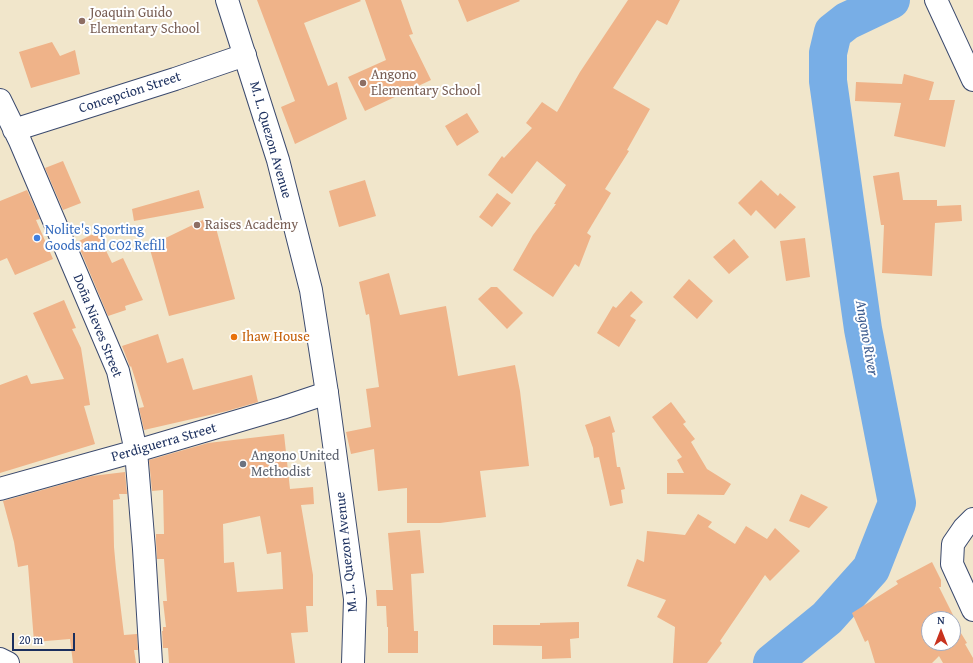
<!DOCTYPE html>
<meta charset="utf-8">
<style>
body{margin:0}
#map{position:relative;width:973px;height:663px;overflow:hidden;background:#f1e6cb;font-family:"Gentium Book Plus",serif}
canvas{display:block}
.north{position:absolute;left:921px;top:611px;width:40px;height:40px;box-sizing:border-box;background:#fff;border:1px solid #a4acbf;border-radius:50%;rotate:0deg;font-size:11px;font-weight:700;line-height:16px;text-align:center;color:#1b2f5e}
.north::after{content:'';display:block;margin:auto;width:14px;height:18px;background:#c8321e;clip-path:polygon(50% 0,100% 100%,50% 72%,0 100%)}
.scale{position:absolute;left:12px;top:633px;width:63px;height:18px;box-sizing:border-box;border:2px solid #1b2f5e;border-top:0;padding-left:5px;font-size:12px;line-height:14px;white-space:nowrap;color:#1b2f5e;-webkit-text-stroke:3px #fff;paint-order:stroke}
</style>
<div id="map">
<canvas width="973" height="663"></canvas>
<div class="north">N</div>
<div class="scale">20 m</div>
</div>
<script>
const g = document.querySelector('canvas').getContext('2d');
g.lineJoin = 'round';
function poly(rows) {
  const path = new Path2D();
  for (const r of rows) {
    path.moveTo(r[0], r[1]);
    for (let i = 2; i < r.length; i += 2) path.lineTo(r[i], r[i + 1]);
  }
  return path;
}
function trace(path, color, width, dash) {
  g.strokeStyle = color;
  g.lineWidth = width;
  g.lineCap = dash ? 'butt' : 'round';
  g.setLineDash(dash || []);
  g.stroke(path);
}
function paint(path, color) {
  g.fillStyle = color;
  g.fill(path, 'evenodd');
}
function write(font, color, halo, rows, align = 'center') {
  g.font = font + ' "Gentium Book Plus",serif';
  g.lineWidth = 4;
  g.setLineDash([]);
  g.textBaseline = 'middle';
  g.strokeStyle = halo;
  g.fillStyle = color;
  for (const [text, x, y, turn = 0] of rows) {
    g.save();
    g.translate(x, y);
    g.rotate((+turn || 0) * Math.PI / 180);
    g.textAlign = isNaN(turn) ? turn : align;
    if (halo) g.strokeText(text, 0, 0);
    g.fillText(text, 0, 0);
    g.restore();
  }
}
trace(poly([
 [772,663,827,618,871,569,897,503,863,329,828,81,828,53,833,32,847,21,891,0]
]), '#78aee6', 38);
paint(poly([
 [257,0,360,0,361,1,304,23,328,86,337,82,347,119,295,144,281,107,295,101],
 [365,0,401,0,413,34,409,35,431,80,365,111,348,77,386,60],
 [458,0,519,0,520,1,467,22],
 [628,0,680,0,667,25,657,20,613,88,650,109,627,150,629,151,605,189,611,193,587,233,591,236,579,267,575,264,553,297,513,270,533,235,556,204,554,204,566,185,537,161,512,194,488,175,502,156,504,158,532,128,526,123,542,102,557,112,580,72],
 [52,42,60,56,75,50,80,74,31,88,19,52],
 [904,74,934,82,929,100,955,100,945,147,894,136,901,103,855,101,856,82,902,84],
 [467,113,479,132,457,146,445,126],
 [63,161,81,203,63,210,45,168],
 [899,172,903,200,937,200,937,206,961,205,962,221,935,223,932,276,882,273,884,225,881,225,873,176],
 [365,180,376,216,339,227,329,191],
 [761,180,778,196,780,193,796,207,775,229,756,210,751,216,738,203],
 [27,190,40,219,36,220,53,259,15,275,7,258,0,261,0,201],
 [199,190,204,208,134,221,132,209],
 [497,193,511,203,492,227,479,217],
 [207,218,210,229,216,228,235,299,169,316,149,246],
 [97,232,112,263,123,258,143,300,125,306,126,310,108,316,77,242],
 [805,238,810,277,786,281,780,241],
 [734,239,749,257,729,274,713,257],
 [389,273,400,315,446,306,458,376,515,365,520,391,529,466,480,471,486,517,440,523,407,523,407,488,378,491,374,449,351,454,346,432,371,427,366,389,379,387,369,314,366,315,359,282],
 [689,279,713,301,697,319,673,297],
 [491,287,497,287,523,313,507,329,478,299],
 [631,291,643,302,630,316,636,320,619,347,597,333,613,306,616,308],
 [64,300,76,328,72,329,81,348,90,405,84,406,95,444,0,473,0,385,27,375,31,384,64,379,33,313],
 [158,334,167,363,183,358,193,390,252,375,258,402,227,411,144,430,139,408,144,407,131,366,130,367,122,346],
 [671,402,686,422,683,424,695,439,691,442,707,469,731,484,724,495,667,494,667,473,684,473,677,460,682,457,652,417],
 [610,416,615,432,612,433,617,467,620,467,625,489,621,490,623,503,610,506,599,457,594,458,593,448,585,425],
 [284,434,290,489,313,487,314,504,301,505,313,575,313,606,306,606,308,632,291,633,295,663,169,663,168,648,163,648,162,631,163,631,163,627,166,627,163,601,167,601,164,559,157,559,156,541,156,534,164,534,163,490,152,491,149,460,208,443],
 [260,516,267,554,281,552,283,589,237,592,234,562,224,563,223,524],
 [125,472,127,494,119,494,120,499,113,500,114,547,116,569,124,635,137,634,138,650,134,650,136,663,73,663,70,639,34,642,28,565,18,567,14,542,3,501,92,476],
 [801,494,828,507,809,528,789,521],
 [698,514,712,522,708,527,735,544,746,526,767,539,775,528,800,551,770,581,765,575,720,641,722,643,707,663,673,663,675,627,657,617,666,600,627,586,637,559,644,562,647,531,685,535],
 [420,530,424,573,411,574,414,631,418,631,418,653,388,653,388,627,387,627,386,606,377,606,376,590,393,590,388,533],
 [932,562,941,580,941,587,939,587,953,615,950,616,952,619,929,619,929,643,953,643,953,620,967,643,965,644,973,658,973,663,943,663,939,656,932,663,875,663,868,640,865,642,852,613,898,584,896,581],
 [579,622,579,638,570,639,571,658,542,659,542,646,493,645,493,625,540,625,540,623]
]), '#efb389');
const minor = poly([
 [0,100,20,141,118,371,136,451,144,549,151,663],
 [14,130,175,79,245,55],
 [0,489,136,451,282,408,327,393],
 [973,519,964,528,953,544,952,564,973,610]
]);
const tertiary = poly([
 [0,659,8,663]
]);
const secondary = poly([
 [227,0,278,160,311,290,327,393,355,599,353,663]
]);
const primary = poly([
 [936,0,973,80]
]);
trace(minor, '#3b4a6e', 24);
trace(tertiary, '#3b4a6e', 24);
trace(secondary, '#3b4a6e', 24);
trace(primary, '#3b4a6e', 24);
trace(minor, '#fff', 22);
trace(tertiary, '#fff', 22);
trace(secondary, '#fff', 22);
trace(primary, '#fff', 22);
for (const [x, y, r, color] of [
 [82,21,4,"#8d6e63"],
 [363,83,4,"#8d6e63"],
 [197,225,4,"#8d6e63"],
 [37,238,4,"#3f7fe0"],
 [234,337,4,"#e8710a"],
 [243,464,4,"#6b7280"]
]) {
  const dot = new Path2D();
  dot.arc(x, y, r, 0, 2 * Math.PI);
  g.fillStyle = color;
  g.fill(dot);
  trace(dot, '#fff', 1.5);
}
write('14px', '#785e54', '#fff', [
 ["Joaquin Guido",90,13],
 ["Elementary School",90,29],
 ["Angono",371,75],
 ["Elementary School",371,91],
 ["Raises Academy",205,225]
], 'left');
write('14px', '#1b2f5e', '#fff', [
 ["Concepcion Street",130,93,-18],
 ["M. L. Quezon Avenue",270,140,74],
 ["Doña Nieves Street",97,326,68],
 ["Perdiguerra Street",164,443,-16],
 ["M. L. Quezon Avenue",347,552,-96]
]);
write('14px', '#366cbe', '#fff', [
 ["Nolite's Sporting",45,230],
 ["Goods and CO2 Refill",45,246]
], 'left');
write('14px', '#c56008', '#fff', [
 ["Ihaw House",242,337]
], 'left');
write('14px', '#5b616d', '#fff', [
 ["Angono United",251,456],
 ["Methodist",251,472]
], 'left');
write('italic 15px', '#3c5b8e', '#fff', [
 ["Angono River",866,338,80]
]);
</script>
